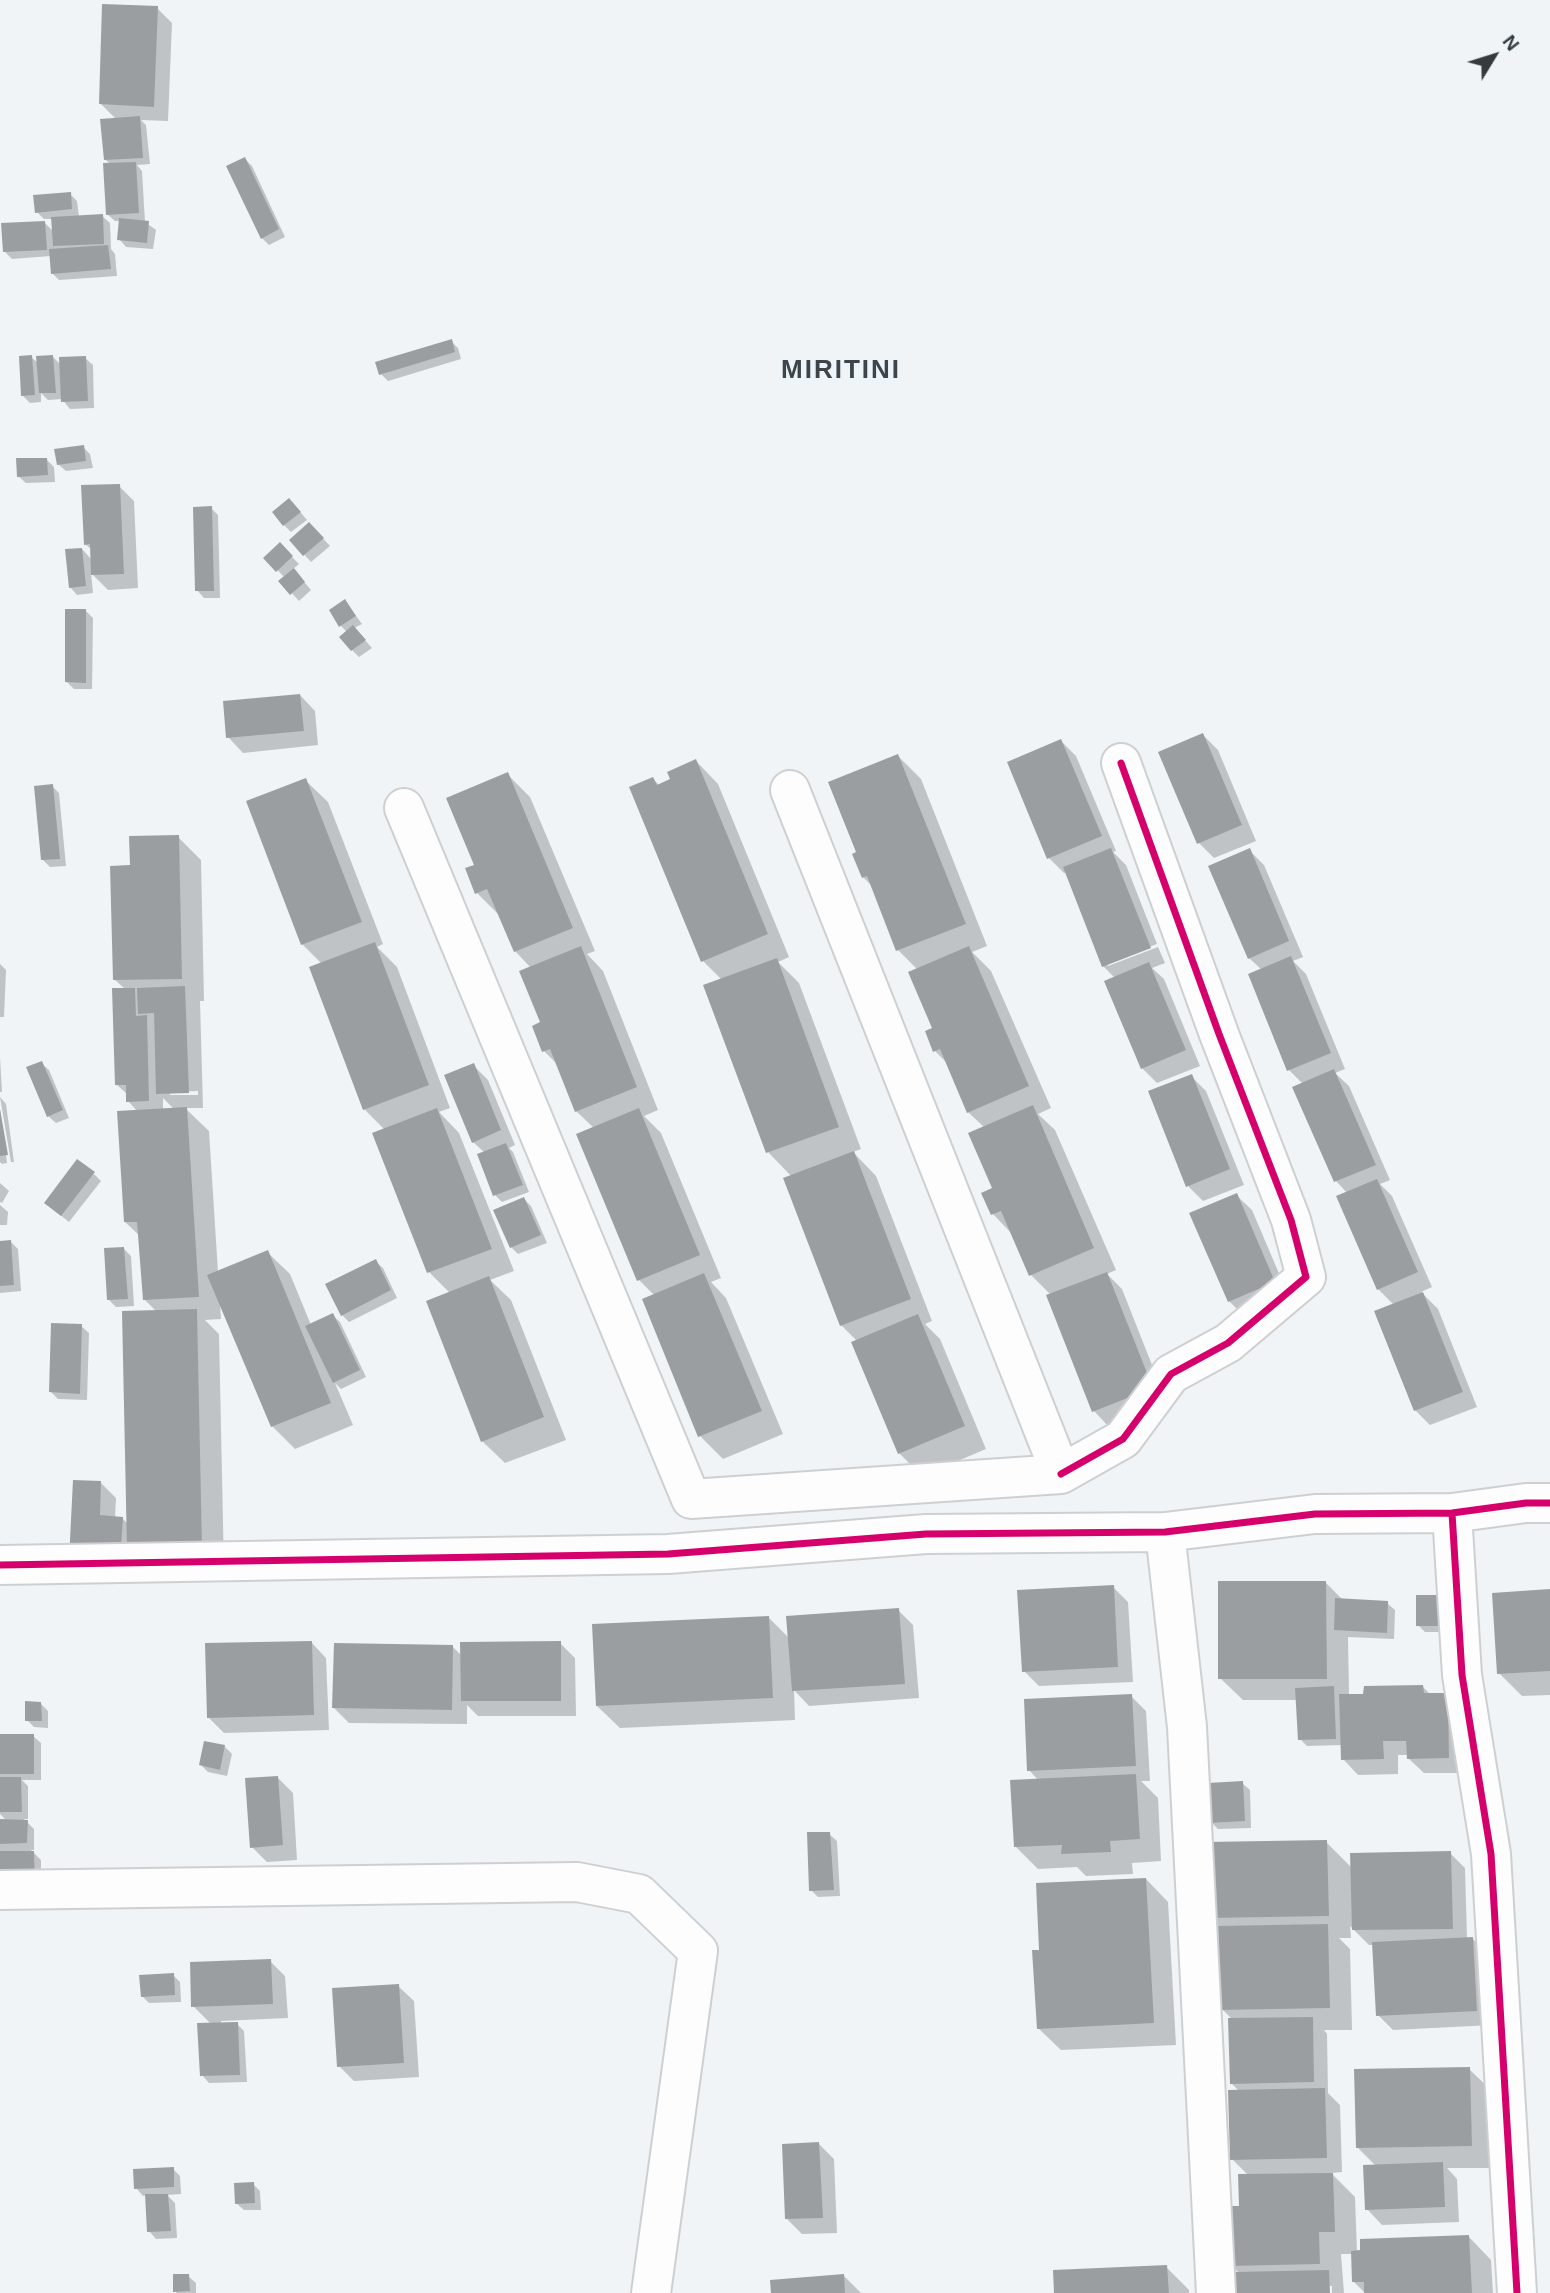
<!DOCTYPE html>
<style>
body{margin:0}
#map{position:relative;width:1550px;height:2293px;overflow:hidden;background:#f0f4f7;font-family:Helvetica,sans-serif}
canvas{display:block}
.north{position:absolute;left:1459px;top:21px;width:70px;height:70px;-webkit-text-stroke:5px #edf5fa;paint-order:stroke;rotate:52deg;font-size:19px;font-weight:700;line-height:28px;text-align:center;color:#373a3c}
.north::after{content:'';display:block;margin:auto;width:24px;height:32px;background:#373a3c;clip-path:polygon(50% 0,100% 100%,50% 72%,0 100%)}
</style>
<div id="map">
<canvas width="1550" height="2293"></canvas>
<div class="north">N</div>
</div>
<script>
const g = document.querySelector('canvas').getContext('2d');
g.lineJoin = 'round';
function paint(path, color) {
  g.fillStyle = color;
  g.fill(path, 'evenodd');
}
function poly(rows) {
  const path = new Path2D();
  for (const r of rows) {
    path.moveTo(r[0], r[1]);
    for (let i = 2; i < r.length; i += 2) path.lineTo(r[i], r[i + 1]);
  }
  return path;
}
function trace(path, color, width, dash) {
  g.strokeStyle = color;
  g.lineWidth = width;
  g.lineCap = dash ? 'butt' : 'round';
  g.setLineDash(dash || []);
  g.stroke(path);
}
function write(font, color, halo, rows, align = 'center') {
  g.font = font + ' Helvetica,sans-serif';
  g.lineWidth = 7;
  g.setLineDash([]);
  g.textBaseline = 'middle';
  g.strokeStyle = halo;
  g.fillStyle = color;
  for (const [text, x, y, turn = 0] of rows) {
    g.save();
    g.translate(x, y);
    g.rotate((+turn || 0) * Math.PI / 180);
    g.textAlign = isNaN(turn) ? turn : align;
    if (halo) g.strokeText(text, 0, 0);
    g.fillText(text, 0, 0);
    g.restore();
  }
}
paint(poly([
 [157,8,172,23,168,121,141,120,146,125,150,164,137,165,142,171,145,222,156,230,153,249,126,247,119,239,120,221,115,221,107,214,110,164,106,160,116,119,101,104],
 [245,159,252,166,285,237,269,245,262,238],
 [70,194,77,201,79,217,102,216,110,223,111,249,115,254,117,276,59,280,52,273,51,256,12,259,5,252,45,223,54,232,53,219,44,219,37,212],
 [451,341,458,348,461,359,388,381,381,374],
 [31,357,39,364,53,357,61,365,85,358,93,365,94,408,70,409,62,399,48,400,41,393,41,402,30,403,22,395],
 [83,447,90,454,93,468,66,471,58,464],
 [46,459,54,467,55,482,26,483,18,476],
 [119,486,134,501,138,588,108,590,91,573,93,593,77,595,70,587,82,549,92,560,92,550,85,544],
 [296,507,307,520,291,532,284,525],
 [211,508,218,515,220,598,204,598,197,590],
 [316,531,330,546,311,562,291,540],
 [280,545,299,564,293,569,311,590,299,601,281,581,285,578,266,558],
 [345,601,362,624,354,628,372,648,359,657,352,650,347,632,341,626],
 [86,611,93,618,92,689,74,689,67,682],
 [300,695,315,711,318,745,243,753,228,737],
 [1203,735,1218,750,1256,841,1214,858,1199,843,1161,753],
 [1061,741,1076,756,1116,851,1113,852,1126,865,1157,944,1108,962,1108,966,1158,947,1165,963,1152,968,1164,979,1200,1066,1157,1083,1142,1068,1115,978,1103,966,1067,872,1064,873,1049,858],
 [898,756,921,779,987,946,972,952,991,971,1051,1108,1038,1114,1055,1130,1116,1270,1107,1274,1122,1289,1167,1403,1109,1427,1094,1411,1049,1296,1051,1295,1031,1275,1013,1235,993,1214,995,1189,985,1128,968,1112,948,1064,935,1051,935,1029,918,970,898,950,873,887,863,877,858,853],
 [696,761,718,784,789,957,778,962,799,983,861,1149,853,1152,876,1176,932,1321,925,1324,940,1339,986,1449,922,1476,899,1453,857,1341,841,1325,792,1177,768,1152,722,980,703,961,653,779,659,785,673,780],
 [507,774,530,797,595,951,587,954,603,971,658,1110,644,1116,661,1133,721,1278,711,1282,726,1298,783,1434,723,1459,700,1436,644,1300,655,1296,639,1280,594,1128,576,1111,559,1066,544,1051,542,1023,531,968,515,951,499,915,477,893,476,866],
 [305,780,328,802,383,944,377,947,397,967,450,1108,439,1112,459,1133,514,1271,490,1280,511,1300,566,1440,505,1463,482,1441,450,1293,429,1272,374,1134,385,1130,364,1109,322,964,302,944],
 [52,786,59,793,66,866,50,867,43,860],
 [178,837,201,860,204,1001,200,1001,203,1108,185,1108,209,1131,218,1272,267,1252,290,1274,311,1325,332,1315,340,1322,366,1377,341,1389,335,1383,353,1425,295,1449,272,1426,220,1303,221,1319,205,1320,219,1334,224,1570,86,1574,101,1483,116,1498,115,1518,122,1518,128,1524,157,1312,144,1299,140,1236,125,1222,138,1112,128,1101,128,1095,116,1084,125,989,114,979,131,867],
 [198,1091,198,1095,170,1095,170,1092],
 [163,1098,174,1109,163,1110],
 [1249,850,1264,865,1303,957,1293,961,1306,974,1345,1069,1335,1073,1349,1086,1390,1180,1380,1184,1392,1196,1432,1287,1421,1292,1438,1309,1477,1407,1430,1425,1415,1410,1394,1305,1378,1289,1347,1193,1336,1181,1295,1088,1303,1084,1289,1070,1262,970,1249,958],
 [0,964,6,970,4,1017,0,1017],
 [0,1057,2,1092,0,1092],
 [41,1063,49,1070,69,1118,56,1123,48,1116],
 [473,1065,488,1080,515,1145,509,1148,513,1152,529,1192,502,1202,495,1195,485,1153,473,1142],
 [1191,1076,1206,1091,1244,1185,1203,1201,1188,1186],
 [0,1097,6,1104,14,1162,11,1162],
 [0,1110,7,1163,2,1164,0,1162],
 [94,1174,101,1181,69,1222,53,1209],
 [0,1183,9,1191,2,1203,0,1202],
 [1236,1195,1252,1210,1289,1297,1244,1316,1229,1301],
 [524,1199,531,1206,547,1243,518,1254,511,1247],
 [0,1205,8,1212,7,1225,0,1225],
 [11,1242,18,1249,21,1291,0,1293,0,1243],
 [124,1249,131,1256,134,1306,116,1307,109,1300],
 [375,1261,383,1268,397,1298,349,1322,342,1315],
 [81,1326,89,1333,87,1400,58,1399,51,1392],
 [1326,1583,1343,1600,1387,1603,1395,1610,1394,1639,1348,1637,1349,1696,1423,1687,1430,1694,1447,1694,1463,1773,1424,1773,1408,1758,1408,1755,1398,1755,1398,1774,1358,1775,1343,1759,1342,1745,1307,1746,1300,1739,1298,1700,1243,1700,1220,1678],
 [1113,1587,1128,1602,1133,1682,1039,1686,1024,1671],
 [1550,1591,1550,1695,1522,1696,1499,1673],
 [1417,1597,1447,1632,1425,1632,1418,1625],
 [898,1610,913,1625,919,1698,809,1706,794,1690,795,1720,620,1728,597,1706,769,1618,790,1639],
 [311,1642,326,1658,329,1730,224,1733,209,1718],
 [560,1643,575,1658,576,1716,478,1716,467,1705,467,1724,349,1723,334,1708,452,1646,462,1656],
 [1131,1696,1146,1711,1150,1781,1141,1781,1158,1798,1161,1861,1132,1863,1133,1874,1086,1876,1077,1867,1038,1869,1015,1846,1038,1780,1029,1770],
 [41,1704,48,1711,48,1728,34,1727,27,1720],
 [0,1736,33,1736,41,1743,41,1780,22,1780,28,1786,28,1819,24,1819,34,1829,34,1850,31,1850,41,1860,41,1892,0,1891,0,1821,7,1821,0,1814],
 [224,1746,232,1754,227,1776,208,1772,201,1765],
 [278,1778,293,1793,297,1860,267,1862,252,1847],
 [1242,1783,1250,1790,1251,1828,1218,1829,1211,1822],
 [829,1834,837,1841,840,1896,818,1897,811,1890],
 [1326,1842,1352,1868,1450,1853,1465,1868,1467,1939,1472,1938,1488,1954,1492,2025,1393,2030,1378,2015,1374,1945,1369,1945,1350,1926,1351,1938,1339,1938,1350,1949,1352,2030,1324,2030,1327,2034,1328,2093,1340,2105,1342,2172,1331,2173,1355,2197,1357,2252,1469,2237,1491,2260,1493,2293,1365,2293,1353,2281,1352,2254,1341,2254,1344,2293,1332,2293,1332,2286,1328,2286,1328,2293,1235,2293,1239,2273,1231,2265,1241,2208,1249,2176,1232,2159,1239,2091,1231,2083,1233,2020,1222,2009,1220,1928,1210,1917],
 [1146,1879,1168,1902,1176,2045,1061,2050,1038,2028,1041,1952],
 [270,1961,285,1976,288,2018,221,2021,221,2024,237,2024,244,2031,247,2082,209,2083,202,2075,211,2024,193,2006],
 [173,1975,180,1982,181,2002,149,2003,142,1996],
 [398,1986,414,2001,419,2077,354,2081,339,2066],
 [1469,2069,1492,2091,1494,2168,1447,2168,1457,2179,1459,2222,1382,2225,1367,2209,1377,2167,1357,2147],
 [819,2144,834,2159,837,2233,802,2234,787,2219],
 [173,2169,180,2176,181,2194,167,2195,175,2203,177,2238,156,2239,149,2231,147,2195,143,2196,136,2188],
 [253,2184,260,2191,261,2210,244,2210,236,2203],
 [1166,2267,1189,2290,1189,2293,1056,2293],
 [843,2275,861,2293,773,2293],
 [188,2276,196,2283,196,2293,177,2293,175,2291]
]), '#0003');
paint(poly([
 [102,4,158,6,154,107,99,104],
 [140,116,143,158,104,160,100,119],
 [245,157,279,229,261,239,226,166],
 [136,162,139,213,106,215,103,163],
 [71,192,72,209,35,213,33,195],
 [103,214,104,244,53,246,51,217],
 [119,218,149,221,147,243,117,240],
 [45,221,47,250,3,252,1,223],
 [108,245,111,269,51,274,49,249],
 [452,339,455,352,379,375,375,362],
 [32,355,35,395,21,396,19,356],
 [53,355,56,393,39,393,36,356],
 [86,356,88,401,61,402,59,357],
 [84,445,86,461,57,465,54,449],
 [16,458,47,458,48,475,17,477],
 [120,484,124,574,91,575,90,544,84,545,81,485],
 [289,498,301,512,283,526,272,512],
 [212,506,214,591,195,591,193,507],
 [309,522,324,538,303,556,289,540],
 [280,542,293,556,276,572,263,558],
 [82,548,86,586,69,588,65,549],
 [294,568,305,582,290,595,278,581],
 [345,599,356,616,339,627,329,610],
 [65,609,86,609,86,683,65,682],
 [353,625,366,640,351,651,339,637],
 [300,694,304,731,226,738,223,701],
 [1203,733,1242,825,1197,844,1158,752],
 [1061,739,1102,836,1047,859,1007,762],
 [898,754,966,924,896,951,867,876,862,878,852,854,856,852,828,782],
 [696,759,768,934,701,962,629,787,653,777,657,785,670,779,667,772],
 [508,772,573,928,514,952,487,889,475,894,465,868,474,865,446,798],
 [306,778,362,922,301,945,246,801],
 [53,784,60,859,41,860,34,786],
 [179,835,182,979,113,980,110,866,130,865,129,836],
 [1111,848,1151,948,1102,967,1063,867],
 [1250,848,1289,941,1248,959,1208,866],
 [375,942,429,1085,363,1110,309,967],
 [581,946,637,1087,575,1112,550,1049,542,1052,532,1026,540,1022,519,971],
 [969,946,1029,1086,967,1113,940,1049,933,1052,925,1031,932,1028,908,972],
 [1291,956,1331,1053,1287,1071,1248,974],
 [777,958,839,1127,766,1153,703,985],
 [1149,962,1186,1050,1141,1069,1104,981],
 [185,986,189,1093,156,1094,154,1013,138,1014,137,988],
 [112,988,135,988,136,1016,147,1015,149,1101,126,1102,126,1085,115,1085],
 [42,1061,63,1110,47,1117,26,1067],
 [474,1063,501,1130,472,1143,444,1075],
 [1334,1069,1376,1165,1334,1182,1292,1087],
 [1192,1074,1230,1169,1186,1187,1148,1091],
 [1033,1105,1094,1248,1029,1276,1001,1211,991,1215,981,1193,992,1188,968,1133],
 [187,1107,199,1297,143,1300,137,1222,124,1222,117,1111],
 [437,1108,492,1249,427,1273,372,1133],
 [639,1108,700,1255,637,1281,576,1134],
 [0,1109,8,1155,0,1156],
 [506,1143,523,1185,493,1196,477,1154],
 [854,1151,911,1299,840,1326,783,1178],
 [77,1159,95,1172,61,1216,44,1203],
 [1377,1179,1418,1272,1377,1290,1336,1196],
 [1237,1193,1275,1282,1228,1302,1189,1213],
 [524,1197,541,1235,510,1248,493,1210],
 [11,1240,14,1285,0,1286,0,1241],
 [124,1247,128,1299,107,1300,104,1248],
 [268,1250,331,1403,271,1427,207,1275],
 [376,1259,391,1290,341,1316,325,1284],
 [1107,1272,1153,1388,1092,1412,1046,1295],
 [704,1273,762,1411,698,1437,642,1299],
 [489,1276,544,1417,481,1442,426,1301],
 [1423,1292,1463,1392,1414,1411,1374,1311],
 [197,1309,202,1548,127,1549,122,1311],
 [333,1313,360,1370,333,1383,305,1326],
 [918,1314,965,1426,898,1454,851,1342],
 [51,1323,82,1324,80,1394,49,1392],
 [73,1480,101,1481,100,1515,123,1517,120,1563,69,1560],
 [1218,1581,1326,1581,1327,1679,1218,1679],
 [1114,1585,1118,1667,1022,1672,1017,1590],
 [1550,1589,1550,1671,1497,1674,1492,1593],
 [1416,1595,1439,1595,1440,1626,1416,1626],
 [1335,1598,1388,1601,1387,1633,1334,1630],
 [899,1608,905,1684,792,1691,786,1616],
 [769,1616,773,1698,596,1706,592,1624],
 [312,1641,314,1715,207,1718,205,1643],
 [561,1641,561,1701,461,1701,460,1642],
 [334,1643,453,1645,452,1710,332,1708],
 [1423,1685,1424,1693,1448,1693,1449,1758,1407,1759,1406,1741,1383,1741,1384,1759,1341,1760,1339,1694,1363,1694,1364,1686],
 [1334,1686,1336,1739,1298,1740,1295,1688],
 [1132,1694,1136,1766,1027,1771,1024,1699],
 [25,1701,41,1702,42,1721,25,1721],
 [0,1734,34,1734,34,1774,0,1774],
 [204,1741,225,1745,220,1770,199,1765],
 [1136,1774,1140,1839,1110,1841,1111,1852,1061,1854,1062,1845,1014,1847,1010,1780],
 [278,1776,283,1845,250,1848,245,1778],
 [0,1777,21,1777,22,1812,0,1812],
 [1243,1781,1245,1821,1209,1823,1207,1783],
 [0,1819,28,1820,27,1843,0,1844],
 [807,1832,830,1832,834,1890,809,1891],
 [1327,1840,1329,1916,1208,1918,1206,1842],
 [0,1851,34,1851,35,1885,0,1885],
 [1451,1851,1453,1929,1352,1930,1350,1853],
 [1146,1878,1154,2023,1037,2029,1032,1950,1039,1950,1036,1883],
 [1328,1924,1330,2008,1220,2010,1218,1926],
 [1473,1937,1477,2011,1376,2016,1372,1942],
 [271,1959,273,2004,191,2007,190,1962],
 [174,1973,175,1995,141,1997,139,1975],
 [399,1984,404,2063,337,2067,332,1988],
 [1313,2017,1314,2082,1230,2084,1228,2018],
 [238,2022,240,2075,200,2076,197,2023],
 [1470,2067,1472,2146,1356,2148,1354,2069],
 [1325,2088,1327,2158,1230,2160,1228,2090],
 [819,2142,823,2218,785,2219,782,2144],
 [1443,2162,1445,2207,1365,2210,1363,2165],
 [174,2167,174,2187,134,2189,133,2169],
 [1333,2173,1335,2232,1319,2232,1320,2264,1230,2266,1228,2206,1239,2206,1238,2174],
 [254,2182,255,2203,235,2204,234,2183],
 [145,2194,168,2194,171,2231,147,2232],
 [1469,2235,1472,2293,1364,2293,1364,2282,1352,2282,1351,2251,1360,2250,1360,2239],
 [1167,2265,1169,2293,1054,2293,1053,2270],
 [1329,2270,1330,2293,1234,2293,1233,2272],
 [173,2274,189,2274,190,2291,173,2292],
 [844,2274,845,2293,771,2293,770,2280]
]), '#9b9ea0');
const minor = poly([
 [404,808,691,1499,1061,1474,790,790],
 [1061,1474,1123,1439,1171,1374,1228,1343,1306,1277,1291,1220,1219,1034,1121,763],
 [1452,1513,1462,1675,1491,1854,1517,2293],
 [1165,1532,1187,1727,1216,2293],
 [0,1565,668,1554,926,1534,1165,1532,1315,1514,1452,1513,1526,1503,1550,1503],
 [0,1890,577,1882,639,1894,698,1951,651,2293]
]);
trace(minor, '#cdd0d2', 42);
trace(minor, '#fdfdfe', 38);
trace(poly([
 [1061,1474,1123,1439,1171,1374,1228,1343,1306,1277,1291,1220,1219,1034,1121,763],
 [1452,1513,1462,1675,1491,1854,1517,2293],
 [0,1565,668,1554,926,1534,1165,1532,1315,1514,1452,1513,1526,1503,1550,1503]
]), '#d6006c', 7);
g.letterSpacing = '2px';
write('bold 26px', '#3e4448', '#edf5fa', [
 ["MIRITINI",841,371]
]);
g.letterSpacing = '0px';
</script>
